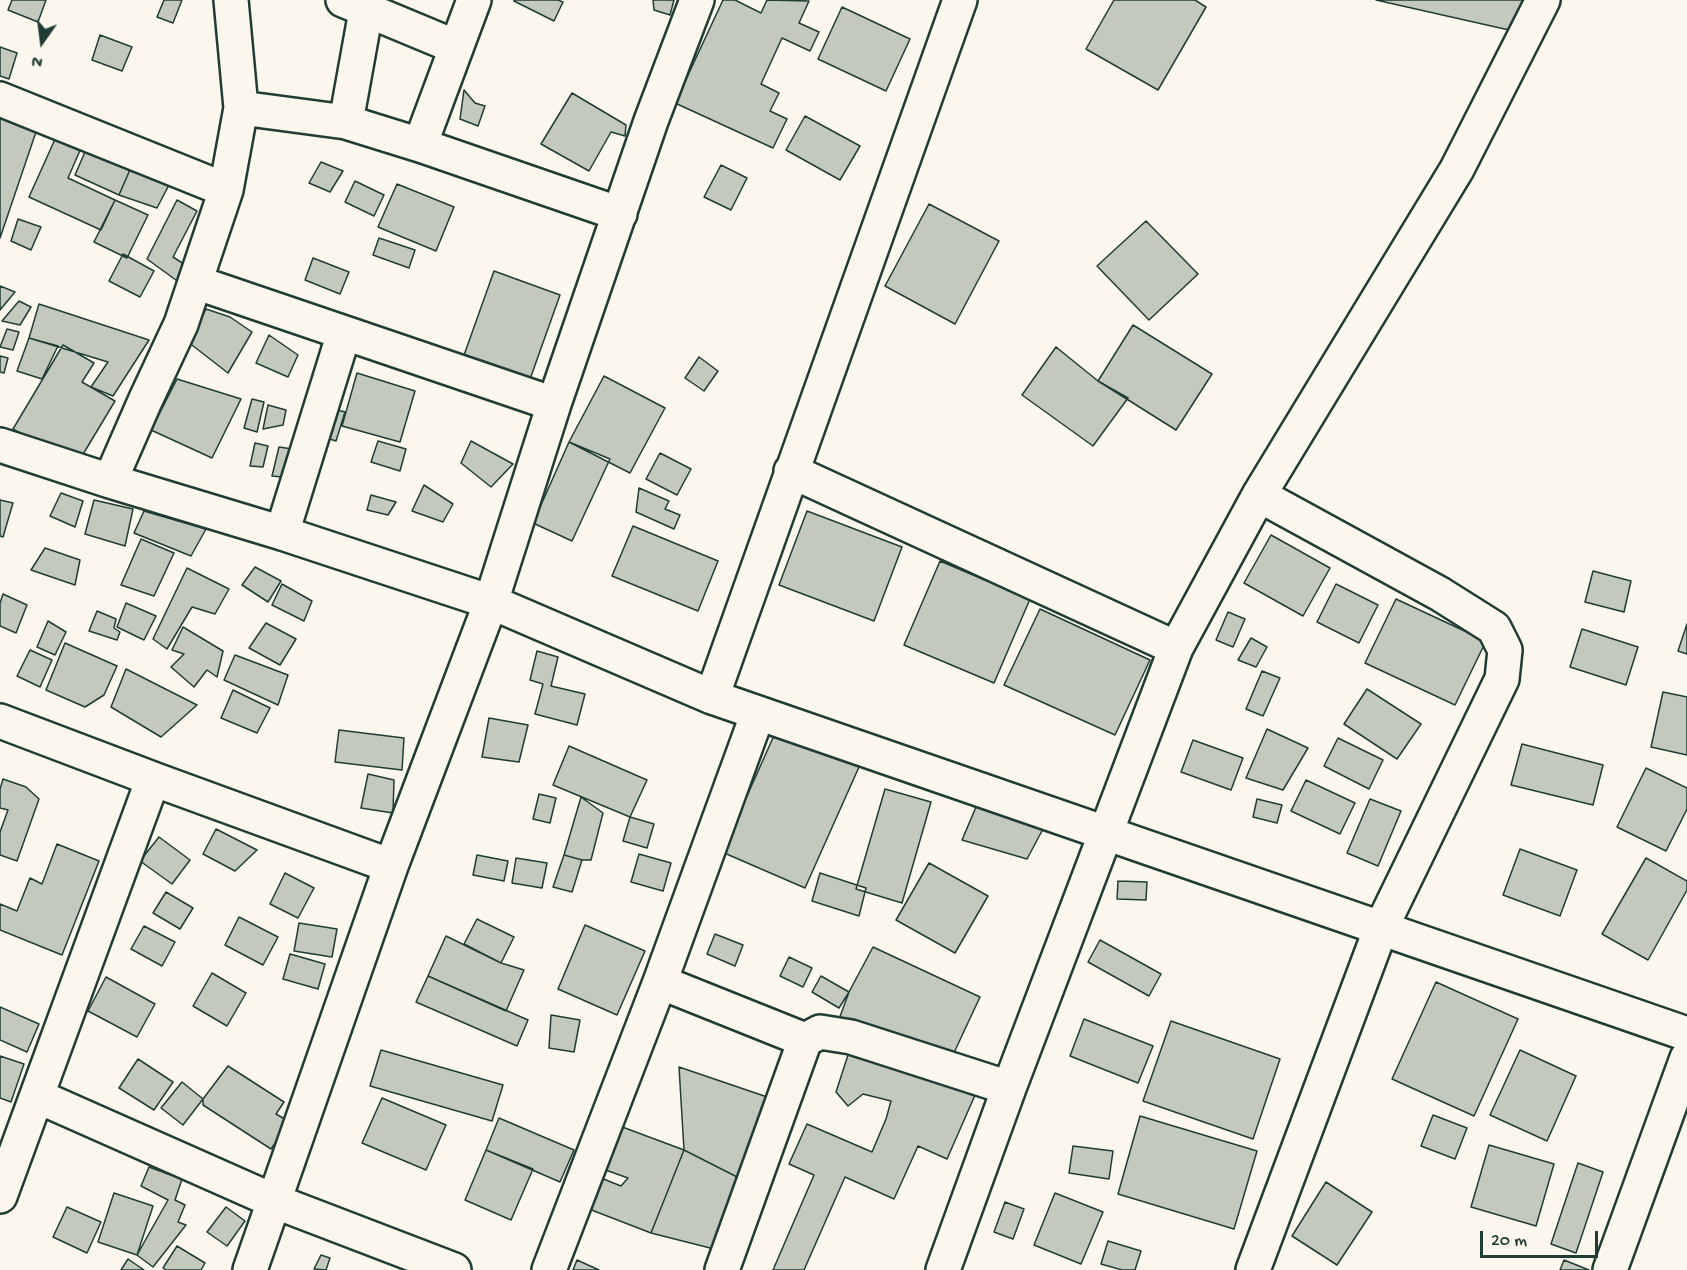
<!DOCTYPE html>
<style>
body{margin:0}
#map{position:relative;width:1687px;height:1270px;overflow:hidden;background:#fbf7ec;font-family:"Gochi Hand",sans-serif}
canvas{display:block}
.north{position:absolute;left:12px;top:12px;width:60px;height:60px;-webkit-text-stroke:4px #fbf7ec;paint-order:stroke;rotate:194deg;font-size:16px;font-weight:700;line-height:24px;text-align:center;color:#1f3d34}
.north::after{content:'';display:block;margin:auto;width:21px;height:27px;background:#1f3d34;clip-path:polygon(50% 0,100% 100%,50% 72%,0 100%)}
.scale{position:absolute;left:1480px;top:1231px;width:118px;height:27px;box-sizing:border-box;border:3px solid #1f3d34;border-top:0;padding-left:8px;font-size:18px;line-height:21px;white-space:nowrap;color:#1f3d34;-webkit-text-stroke:4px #fbf7ec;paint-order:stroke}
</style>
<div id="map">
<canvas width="1687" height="1270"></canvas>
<div class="north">N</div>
<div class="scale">20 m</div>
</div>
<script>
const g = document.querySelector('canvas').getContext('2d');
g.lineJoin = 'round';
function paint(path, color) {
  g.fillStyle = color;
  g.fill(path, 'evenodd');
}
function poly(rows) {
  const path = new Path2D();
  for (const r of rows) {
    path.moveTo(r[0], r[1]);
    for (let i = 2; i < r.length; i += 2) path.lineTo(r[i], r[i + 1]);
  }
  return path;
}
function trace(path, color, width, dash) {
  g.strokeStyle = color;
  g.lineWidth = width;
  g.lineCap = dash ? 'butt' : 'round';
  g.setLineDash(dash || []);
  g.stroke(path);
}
const building = poly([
 [12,0,46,0,38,22,8,10,12,0],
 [164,0,182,0,173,23,157,17,164,0],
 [514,0,558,0,563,2,554,21,514,1,514,0],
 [653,0,674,0,670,15,654,10,653,0],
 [723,0,735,0,761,13,767,0,809,1,799,23,819,32,810,51,782,38,761,84,779,93,770,111,787,119,773,148,675,103,723,0],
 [1114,0,1195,0,1206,7,1158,90,1086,49,1114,0],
 [1376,0,1523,0,1509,30,1376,0],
 [842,7,910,39,886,91,818,59,842,7],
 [100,35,132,47,122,71,92,60,100,35],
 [0,47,17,53,9,79,0,76,0,47],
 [464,90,475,103,485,106,478,126,460,119,464,90],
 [572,93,626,125,625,136,611,132,589,171,541,144,572,93],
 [0,113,38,126,0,238,0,113],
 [805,116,860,146,840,180,786,150,805,116],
 [56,137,81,148,68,178,115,200,101,230,29,197,56,137],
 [88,145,132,165,119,195,75,175,88,145],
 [321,162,343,171,330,192,309,183,321,162],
 [132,165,171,181,157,208,119,195,132,165],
 [721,165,747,178,731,210,704,197,721,165],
 [355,181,384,195,374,216,345,202,355,181],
 [397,184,454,207,436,251,378,227,397,184],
 [115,200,148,215,127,258,94,242,115,200],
 [177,200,197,211,173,257,190,268,180,283,147,259,177,200],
 [929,204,999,241,955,324,885,286,929,204],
 [18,219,41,227,31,250,11,241,18,219],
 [1146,221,1198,274,1149,320,1097,266,1146,221],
 [379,238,415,250,409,268,373,255,379,238],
 [123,254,154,271,140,297,109,281,123,254],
 [313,258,349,272,340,294,305,280,313,258],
 [494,271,560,295,529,382,463,358,494,271],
 [0,286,15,292,0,310,0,286],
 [19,301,31,307,20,325,2,321,19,301],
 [39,304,149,340,113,396,91,387,108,362,29,338,39,304],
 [206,309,230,317,252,332,228,373,188,342,206,309],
 [1133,325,1212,374,1176,430,1098,381,1133,325],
 [7,329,19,332,13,350,0,347,7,329],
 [269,335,298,355,288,377,256,363,269,335],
 [29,338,58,346,42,379,17,371,29,338],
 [63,345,94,363,82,382,115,401,76,466,13,429,63,345],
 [1056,347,1098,381,1128,398,1093,446,1022,395,1056,347],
 [0,356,8,358,4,373,0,372,0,356],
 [699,357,718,371,704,391,685,378,699,357],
 [357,373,415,391,400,442,342,426,357,373],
 [604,376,665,408,630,473,569,442,604,376],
 [177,379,241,399,212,458,151,430,177,379],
 [252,399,264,402,257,432,244,428,252,399],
 [268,405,286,410,283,425,263,429,268,405],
 [323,406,345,412,336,441,314,434,323,406],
 [378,441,406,449,400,471,371,462,378,441],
 [471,441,513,464,491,487,461,463,471,441],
 [569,442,610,459,572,541,533,523,569,442],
 [255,443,268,446,263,467,250,466,255,443],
 [279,447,299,450,292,478,272,476,279,447],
 [660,453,691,469,677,495,646,479,660,453],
 [424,485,453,504,443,522,412,511,424,485],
 [639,488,669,501,665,509,680,515,674,529,636,512,639,488],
 [61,493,83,501,75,527,50,516,61,493],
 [371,495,396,502,388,515,367,510,371,495],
 [0,500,13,503,3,537,0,536,0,500],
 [94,500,133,509,125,546,85,534,94,500],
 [144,511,206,529,191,556,134,533,144,511],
 [807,511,902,547,874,621,779,585,807,511],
 [633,526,718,561,698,611,612,576,633,526],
 [1271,535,1330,568,1303,616,1244,583,1271,535],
 [141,539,174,553,154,596,121,585,141,539],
 [45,548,80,560,75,585,31,570,45,548],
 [940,561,1030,599,994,683,904,645,940,561],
 [255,567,281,581,268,602,242,585,255,567],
 [187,568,229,589,215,614,192,607,167,649,153,639,187,568],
 [1593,571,1631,581,1624,612,1585,602,1593,571],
 [282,584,312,601,304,621,272,605,282,584],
 [1336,584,1378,605,1359,643,1317,622,1336,584],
 [3,594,27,605,16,633,0,626,0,603,3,594],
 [1396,599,1486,641,1455,705,1365,663,1396,599],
 [126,603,156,616,144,640,117,627,126,603],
 [1040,609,1150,660,1115,735,1004,685,1040,609],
 [97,611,116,619,114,628,120,632,117,640,89,631,97,611],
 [1228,612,1245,619,1233,647,1216,640,1228,612],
 [48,621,66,632,55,655,37,647,48,621],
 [266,623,296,639,280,665,249,648,266,623],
 [1687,624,1687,654,1678,651,1687,624],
 [183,627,223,651,217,677,207,670,194,687,171,667,184,654,172,650,183,627],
 [1582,629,1638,647,1626,685,1570,667,1582,629],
 [1251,638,1267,647,1256,667,1238,660,1251,638],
 [65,643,117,666,104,695,85,707,46,690,65,643],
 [30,650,52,660,40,687,17,676,30,650],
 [537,651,558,657,551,686,585,694,577,725,535,714,543,684,530,680,537,651],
 [235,655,288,675,278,705,224,680,235,655],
 [126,669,197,705,161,737,111,707,126,669],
 [1262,671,1280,678,1263,716,1246,709,1262,671],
 [1367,689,1421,724,1397,759,1344,724,1367,689],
 [233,690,270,708,257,733,221,718,233,690],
 [1663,692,1687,697,1687,755,1651,747,1663,692],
 [489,718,528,725,519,762,482,757,489,718],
 [1267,729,1308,748,1283,790,1246,778,1267,729],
 [339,730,404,738,402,770,335,762,339,730],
 [776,731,859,767,805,888,722,852,776,731],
 [1338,738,1383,760,1369,789,1324,766,1338,738],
 [1193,740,1243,758,1231,790,1181,772,1193,740],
 [1522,744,1603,765,1593,805,1511,785,1522,744],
 [569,746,647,780,630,817,553,785,569,746],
 [1646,768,1687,788,1687,809,1666,851,1617,827,1646,768],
 [368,774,394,780,393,813,361,808,368,774],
 [3,779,26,787,39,799,17,861,0,855,0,832,8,810,0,808,0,789,3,779],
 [1306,780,1355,803,1340,834,1291,811,1306,780],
 [885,789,931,802,902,903,856,889,885,789],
 [539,794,556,798,550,823,533,819,539,794],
 [581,797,603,813,591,860,582,860,564,855,581,797],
 [1257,799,1282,805,1277,823,1253,817,1257,799],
 [1370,799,1401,811,1378,866,1347,853,1370,799],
 [976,807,1043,829,1027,859,962,840,976,807],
 [630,817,654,824,647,848,623,841,630,817],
 [216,829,257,850,235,871,203,854,216,829],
 [159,837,190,860,172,884,140,861,159,837],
 [57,844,99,861,62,955,0,930,0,904,17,911,30,878,42,884,57,844],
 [1520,849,1577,870,1560,916,1503,895,1520,849],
 [639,854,671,863,663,891,631,882,639,854],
 [477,855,508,861,504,881,473,875,477,855],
 [564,855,582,860,572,892,553,887,564,855],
 [516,858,547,863,542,888,512,883,516,858],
 [1646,858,1687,881,1687,890,1648,960,1602,934,1646,858],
 [929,863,988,896,955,953,896,920,929,863],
 [285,873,314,888,298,918,270,904,285,873],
 [820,873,866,888,859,916,812,901,820,873],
 [1118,881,1147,882,1146,900,1117,899,1118,881],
 [166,892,193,908,180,929,153,913,166,892],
 [239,917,278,937,263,965,225,945,239,917],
 [477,919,514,937,501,963,464,944,477,919],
 [299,923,337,929,332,957,294,951,299,923],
 [585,925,645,951,617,1015,558,989,585,925],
 [144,926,175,942,162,966,131,949,144,926],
 [715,934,743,945,735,966,707,954,715,934],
 [446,936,501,963,524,970,506,1011,428,976,446,936],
 [1100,940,1161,974,1149,996,1088,962,1100,940],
 [873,947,980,997,945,1072,838,1022,849,992,873,947],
 [290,954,325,964,318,989,283,979,290,954],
 [789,957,812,968,803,987,780,976,789,957],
 [212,973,246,993,227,1026,193,1006,212,973],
 [428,976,528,1020,517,1046,416,1002,428,976],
 [821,976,849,992,839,1008,812,992,821,976],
 [106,977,155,1004,137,1037,88,1011,106,977],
 [1436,982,1518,1019,1474,1116,1392,1079,1436,982],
 [0,1007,39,1024,27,1052,0,1040,0,1007],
 [551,1015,580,1020,574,1052,549,1048,551,1015],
 [1084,1019,1153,1046,1138,1083,1070,1056,1084,1019],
 [1171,1021,1280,1059,1253,1139,1143,1101,1171,1021],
 [892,1047,979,1086,947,1159,918,1146,894,1199,845,1177,804,1270,773,1270,814,1175,789,1164,807,1124,872,1152,886,1119,891,1101,863,1094,848,1106,836,1092,848,1055,871,1062,892,1047],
 [381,1050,503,1085,492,1121,370,1086,381,1050],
 [1520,1050,1576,1076,1547,1141,1490,1115,1520,1050],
 [0,1056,24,1064,11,1102,0,1098,0,1056],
 [138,1059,173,1082,154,1110,119,1088,138,1059],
 [228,1066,284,1102,276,1114,290,1122,271,1149,203,1105,203,1099,228,1066],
 [679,1067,776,1100,747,1182,684,1150,679,1067],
 [182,1082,203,1099,183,1125,161,1108,182,1082],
 [382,1098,446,1125,426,1170,362,1143,382,1098],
 [1433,1115,1467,1128,1455,1159,1421,1146,1433,1115],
 [1140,1116,1257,1151,1234,1229,1118,1194,1140,1116],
 [499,1118,574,1150,560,1182,486,1150,499,1118],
 [617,1125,684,1150,651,1233,589,1209,601,1178,621,1186,628,1178,600,1168,617,1125],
 [1489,1145,1554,1164,1536,1226,1471,1207,1489,1145],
 [1073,1146,1113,1151,1109,1179,1069,1173,1073,1146],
 [486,1150,533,1169,511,1220,465,1200,486,1150],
 [684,1150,747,1182,722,1251,651,1233,684,1150],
 [1578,1163,1603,1172,1576,1253,1551,1244,1578,1163],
 [149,1167,182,1179,175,1200,185,1205,178,1222,186,1225,153,1267,137,1255,168,1200,141,1186,149,1167],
 [1326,1182,1372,1212,1337,1265,1292,1236,1326,1182],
 [114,1193,153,1206,137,1255,98,1242,114,1193],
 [1055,1193,1103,1212,1081,1264,1034,1245,1055,1193],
 [1005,1202,1024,1209,1013,1239,994,1232,1005,1202],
 [67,1207,101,1222,87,1253,53,1237,67,1207],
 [226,1207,245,1221,227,1246,207,1232,226,1207],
 [1108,1241,1141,1251,1135,1270,1122,1270,1101,1264,1108,1241],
 [177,1246,205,1263,201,1270,166,1270,163,1268,177,1246],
 [321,1255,330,1258,326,1270,314,1269,321,1255],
 [128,1259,144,1270,121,1270,128,1259],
 [577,1260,599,1270,573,1270,577,1260],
 [1564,1260,1589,1270,1560,1270,1564,1260]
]);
paint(building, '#c4c9be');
trace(building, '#1f3d34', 1.5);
const minor = poly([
 [343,0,456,47],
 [0,99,226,190],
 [241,108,346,122,420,145,620,214],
 [346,122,366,11],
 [420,145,474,0],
 [195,282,554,404],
 [0,445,110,481,282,533,491,602,712,697,1687,1034],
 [791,471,1176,648],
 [110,481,145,401,181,324,226,190,241,108,231,0],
 [282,533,344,333],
 [712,697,960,0],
 [0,721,153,779],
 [660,982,805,1040],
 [37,1096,274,1201,454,1270],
 [0,1196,153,779,391,866],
 [250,1270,391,866,491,602,554,404,651,121,697,0],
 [549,1270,660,982,758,713],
 [722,1270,805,1040,820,1032,851,1037,1009,1088],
 [943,1270,1009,1088,1176,648,1259,495,1457,169,1543,0],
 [1253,1270,1381,928,1502,679,1505,650,1494,628,1440,594,1259,495],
 [1610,1270,1687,1058]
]);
trace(minor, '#1f3d34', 38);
trace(minor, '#fbf7ec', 33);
</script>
